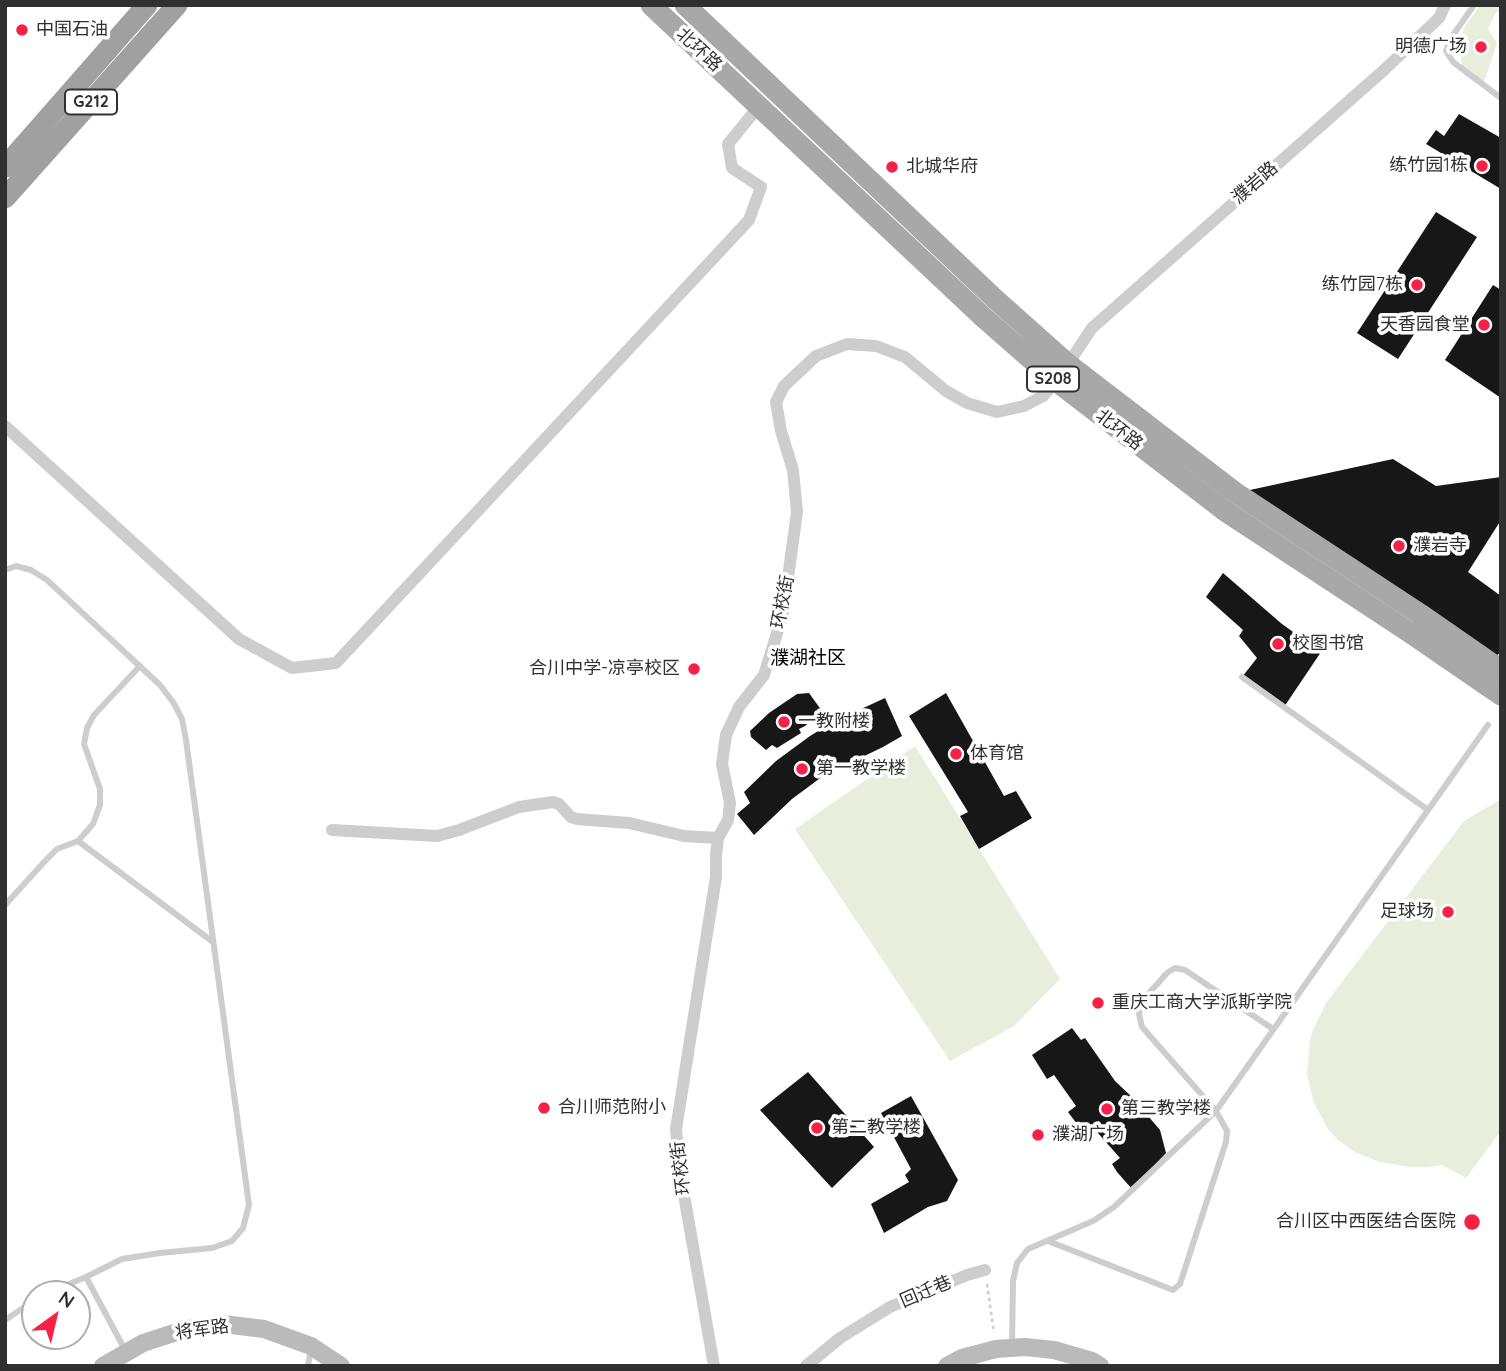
<!DOCTYPE html>
<meta charset="utf-8">
<style>
body{margin:0}
#map{position:relative;width:1506px;height:1371px;overflow:hidden;background:#fff;font-family:Quicksand,sans-serif}
canvas{display:block}
.frame{position:absolute;inset:0;border:7px solid #303030;pointer-events:none}
.north{position:absolute;left:21px;top:1280px;width:70px;height:70px;box-sizing:border-box;background:#fff;border:2px solid #acacac;border-radius:50%;rotate:34deg;font-size:19px;font-weight:700;line-height:28px;text-align:center;color:#303030}
.north::after{content:'';display:block;margin:auto;width:24px;height:32px;background:#f72146;clip-path:polygon(50% 0,100% 100%,50% 72%,0 100%)}
</style>
<div id="map">
<canvas width="1506" height="1371"></canvas>
<div class="frame"></div>
<div class="north">N</div>
</div>
<script>
const g = document.querySelector('canvas').getContext('2d');
g.lineJoin = 'round';
function paint(path, color) {
  g.fillStyle = color;
  g.fill(path, 'evenodd');
}
function poly(rows) {
  const path = new Path2D();
  for (const r of rows) {
    path.moveTo(r[0], r[1]);
    for (let i = 2; i < r.length; i += 2) path.lineTo(r[i], r[i + 1]);
  }
  return path;
}
function trace(path, color, width, dash) {
  g.strokeStyle = color;
  g.lineWidth = width;
  g.lineCap = dash ? 'butt' : 'round';
  g.setLineDash(dash || []);
  g.stroke(path);
}
function write(font, color, halo, rows, align = 'center') {
  g.font = font + ' Quicksand,"Noto Sans SC",sans-serif';
  g.lineWidth = 7;
  g.setLineDash([]);
  g.textBaseline = 'middle';
  g.strokeStyle = halo;
  g.fillStyle = color;
  for (const [text, x, y, turn = 0] of rows) {
    g.save();
    g.translate(x, y);
    g.rotate((+turn || 0) * Math.PI / 180);
    g.textAlign = isNaN(turn) ? turn : align;
    if (halo) g.strokeText(text, 0, 0);
    g.fillText(text, 0, 0);
    g.restore();
  }
}
paint(poly([
 [1480,5,1501,5,1501,11,1496,12,1488,29,1497,43,1484,82,1462,65,1460,51,1464,28],
 [915,746,1060,979,1014,1026,950,1061,795,829],
 [1501,799,1501,1131,1466,1178,1442,1165,1428,1167,1410,1167,1380,1162,1355,1152,1338,1140,1328,1129,1314,1103,1307,1075,1310,1040,1313,1030,1326,1003,1464,821]
]), '#e7eedc');
paint(poly([
 [1459,114,1501,138,1501,189,1426,144,1436,130,1444,136],
 [1436,212,1477,237,1398,359,1357,333],
 [1493,285,1501,290,1501,398,1445,360],
 [1393,459,1436,486,1501,477,1501,520,1468,572,1501,596,1501,651,1491,663,1236,493],
 [1223,573,1282,624,1321,652,1284,707,1242,677,1257,658,1239,636,1243,630,1206,597],
 [809,693,822,711,805,726,799,729,801,733,777,748,772,745,766,750,751,737,750,731,769,713,797,694],
 [946,693,1004,796,1016,791,1032,818,979,849,960,816,968,812,909,716],
 [885,698,902,736,883,747,823,776,792,799,754,835,737,814,750,803,744,792,776,761,810,736,833,722],
 [1072,1028,1081,1040,1085,1038,1115,1081,1132,1097,1160,1130,1166,1153,1132,1189,1117,1172,1112,1164,1120,1158,1097,1132,1084,1138,1080,1128,1068,1112,1076,1106,1054,1075,1047,1079,1032,1055],
 [808,1072,874,1147,832,1188,760,1110],
 [911,1096,958,1180,947,1201,928,1207,884,1233,871,1204,909,1182,905,1175,911,1169,881,1113]
]), '#171717');
trace(poly([
 [987,1284,994,1333]
]), '#cdcdcd', 2.5, [3.5, 3.5]);
trace(poly([
 [1474,5,1451,38,1446,51,1453,62,1501,98],
 [5,570,16,566,31,570,47,580,160,685,173,702,182,719,186,740,249,1205,243,1228,232,1241,212,1248,160,1253,122,1259,86,1277,125,1350],
 [1242,677,1428,810],
 [78,841,213,942],
 [5,905,46,860,57,849,78,841,93,824,100,805,100,789,84,744,87,728,94,715,140,666],
 [1048,1241,1173,1290,1180,1284,1226,1142,1227,1131,1216,1111,1142,1027,1139,1014,1142,1001,1167,973,1175,968,1185,970,1273,1029],
 [45,1294,86,1277],
 [5,1320,35,1300],
 [1012,1346,1013,1281,1017,1263,1028,1249,1093,1221,1114,1207,1216,1111,1488,725],
 [308,1366,311,1347]
]), '#cdcdcd', 6);
trace(poly([
 [1068,364,1092,328,1384,70,1439,18,1445,5],
 [5,426,239,639,292,668,336,663,749,220,761,187,732,168,728,144,759,106],
 [332,830,437,836,459,830,519,807,553,802,559,804,571,817,577,819,629,823,684,836,718,838],
 [714,1366,680,1172,676,1129,716,877,716,855,718,838,728,820,730,803,722,764,726,735,739,707,764,675,783,614,797,512,793,470,781,431,776,402,784,386,816,356,847,344,876,346,905,357,946,391,967,403,997,412,1024,406,1043,396,1056,381],
 [806,1366,840,1338,890,1307,967,1275,985,1270]
]), '#cdcdcd', 12);
trace(poly([
 [103,1366,143,1343,186,1329,223,1324,264,1329,311,1346,341,1366],
 [947,1366,962,1358,996,1349,1025,1347,1054,1350,1092,1361,1100,1366]
]), '#bababa', 18);
trace(poly([
 [651,5,983,317,1056,381,1225,511,1409,632,1501,695],
 [685,5,995,299,1068,364,1236,493,1420,614,1501,670]
]), '#a8a8a8', 21);
trace(poly([
 [5,167,147,5],
 [5,198,177,5]
]), '#a0a0a0', 21);
for (const [x, y, r, color] of [
 [22,30,7,"#f72146"],
 [1481,47,7,"#f72146"],
 [1482,166,7,"#f72146"],
 [892,167,7,"#f72146"],
 [1417,285,7,"#f72146"],
 [1484,325,7,"#f72146"],
 [1399,546,7,"#f72146"],
 [1278,644,7,"#f72146"],
 [694,669,7,"#f72146"],
 [784,722,7,"#f72146"],
 [956,754,7,"#f72146"],
 [802,769,7,"#f72146"],
 [1448,912,7,"#f72146"],
 [1098,1003,7,"#f72146"],
 [544,1108,7,"#f72146"],
 [1107,1109,7,"#f72146"],
 [817,1128,7,"#f72146"],
 [1038,1135,7,"#f72146"],
 [1472,1222,9,"#f72146"]
]) {
  const dot = new Path2D();
  dot.arc(x, y, r, 0, 2 * Math.PI);
  g.fillStyle = color;
  g.fill(dot);
  trace(dot, '#fff', 2.5);
}
for (const [x, y, w] of [
 [91,102,52],
 [1053,379,52]
]) {
  const box = new Path2D();
  box.roundRect(x - w / 2, y - 12.5, w, 25, 5);
  g.fillStyle = '#fff';
  g.fill(box);
  trace(box, '#303030', 2);
}
write('bold 16px', '#303030', null, [
 ["G212",91,102],
 ["S208",1053,379]
]);
write('18px', '#303030', '#fff', [
 ["中国石油",36,30],
 ["明德广场",1467,47,"right"],
 ["练竹园1栋",1468,166,"right"],
 ["北城华府",906,167],
 ["练竹园7栋",1403,285,"right"],
 ["天香园食堂",1470,325,"right"],
 ["濮岩寺",1413,546],
 ["校图书馆",1292,644],
 ["合川中学-凉亭校区",680,669,"right"],
 ["一教附楼",798,722],
 ["体育馆",970,754],
 ["第一教学楼",816,769],
 ["足球场",1434,912,"right"],
 ["重庆工商大学派斯学院",1112,1003],
 ["合川师范附小",558,1108],
 ["第三教学楼",1121,1109],
 ["第二教学楼",831,1128],
 ["濮湖广场",1052,1135],
 ["合川区中西医结合医院",1456,1222,"right"]
], 'left');
write('18px', '#303030', '#fff', [
 ["北环路",699,50,43],
 ["濮岩路",1255,183,-41],
 ["北环路",1119,430,38],
 ["环校街",783,602,-79],
 ["环校街",681,1168,-97],
 ["回迁巷",926,1292,-23],
 ["将军路",202,1330,-8]
]);
write('19px', '#000', '#fff', [
 ["濮湖社区",808,658]
]);
</script>
